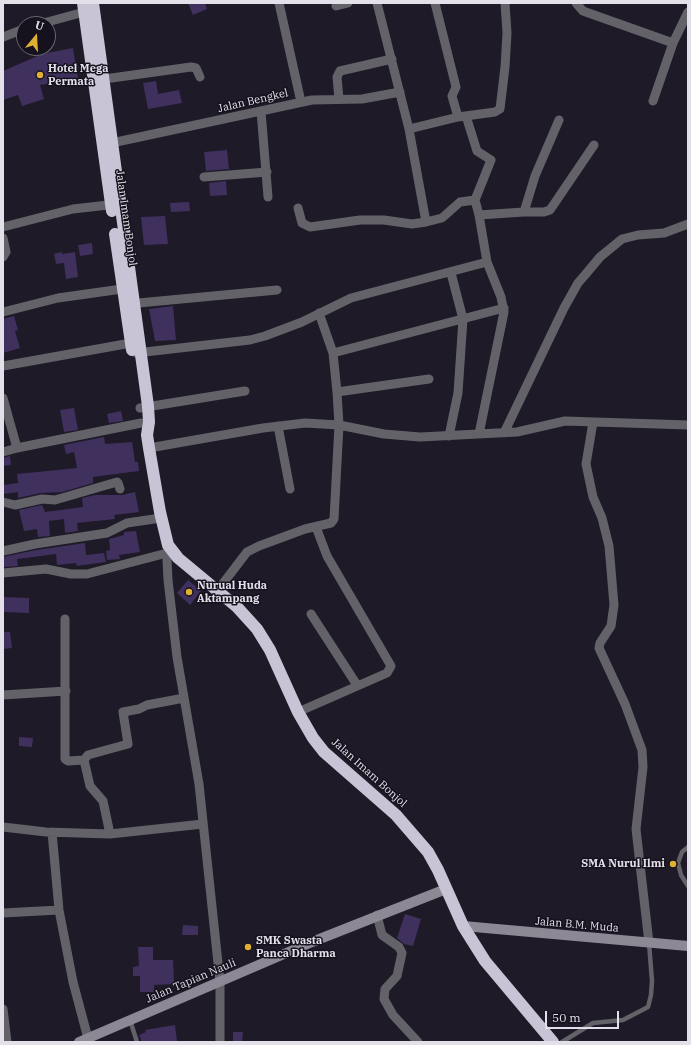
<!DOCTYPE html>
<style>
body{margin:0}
#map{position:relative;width:691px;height:1045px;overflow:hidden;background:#1e1a27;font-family:"IBM Plex Serif",serif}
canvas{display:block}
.frame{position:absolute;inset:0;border:4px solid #e3e0e9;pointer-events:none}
.north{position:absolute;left:16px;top:16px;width:40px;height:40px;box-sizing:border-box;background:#15111d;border:1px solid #67646f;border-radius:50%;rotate:18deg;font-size:11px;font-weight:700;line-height:16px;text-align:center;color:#e3e0e9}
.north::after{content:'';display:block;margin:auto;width:14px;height:18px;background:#dfb034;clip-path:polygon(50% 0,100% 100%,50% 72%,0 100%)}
.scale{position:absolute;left:545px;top:1011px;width:74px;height:18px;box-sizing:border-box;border:2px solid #e3e0e9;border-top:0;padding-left:5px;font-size:12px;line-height:14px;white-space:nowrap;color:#e3e0e9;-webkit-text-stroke:3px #15111d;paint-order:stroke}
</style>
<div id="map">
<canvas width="691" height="1045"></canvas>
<div class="frame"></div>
<div class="north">U</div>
<div class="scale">50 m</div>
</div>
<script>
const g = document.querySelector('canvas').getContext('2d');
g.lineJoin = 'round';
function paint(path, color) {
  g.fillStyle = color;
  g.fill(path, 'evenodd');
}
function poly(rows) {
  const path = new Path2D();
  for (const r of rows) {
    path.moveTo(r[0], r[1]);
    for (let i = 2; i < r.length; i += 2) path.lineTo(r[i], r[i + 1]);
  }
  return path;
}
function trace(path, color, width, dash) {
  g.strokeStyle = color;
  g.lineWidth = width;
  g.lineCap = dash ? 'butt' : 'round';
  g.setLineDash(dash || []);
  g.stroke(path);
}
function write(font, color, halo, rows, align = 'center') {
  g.font = font + ' "IBM Plex Serif",serif';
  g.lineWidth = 3;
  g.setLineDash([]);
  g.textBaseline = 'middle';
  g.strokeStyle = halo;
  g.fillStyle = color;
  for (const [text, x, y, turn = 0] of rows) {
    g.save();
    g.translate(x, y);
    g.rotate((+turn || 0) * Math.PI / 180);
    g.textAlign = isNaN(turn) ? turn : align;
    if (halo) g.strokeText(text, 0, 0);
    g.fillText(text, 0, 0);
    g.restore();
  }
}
paint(poly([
 [188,3,205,3,207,9,193,15],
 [73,48,78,79,40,85,44,99,22,106,18,95,3,100,3,71,42,54],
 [156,81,158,94,179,90,182,103,148,109,143,83],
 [227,150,229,169,206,171,204,152],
 [226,181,227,195,210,196,209,183],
 [189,202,190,211,171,212,170,203],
 [165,216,168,244,144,245,141,217],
 [92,243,93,254,80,256,78,245],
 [62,252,62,254,75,252,78,277,66,279,64,263,56,264,54,254],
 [173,306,176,340,155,341,149,309],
 [14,316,18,330,15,331,20,348,3,353,3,319],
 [74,408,78,430,64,432,60,410],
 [121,411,123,421,109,423,107,414],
 [104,437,105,444,132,442,135,462,138,462,139,471,93,477,93,483,62,492,41,493,18,498,18,492,3,494,3,485,18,483,17,474,77,468,74,452,66,454,64,445],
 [10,456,11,465,3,466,3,458],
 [135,492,139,512,114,515,115,519,77,523,78,531,65,533,64,519,49,521,50,536,38,537,37,529,24,531,19,510,42,505,45,512,83,507,82,498,95,495,122,495],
 [136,531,140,552,119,555,120,559,107,560,106,551,110,550,109,539,124,535,124,532],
 [85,543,86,555,104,553,106,562,77,566,76,563,57,565,56,554,17,559,18,566,3,567,3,557,36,550],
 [188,580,201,591,190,605,177,593],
 [3,597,29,598,29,613,3,612],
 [3,632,10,632,12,648,3,649],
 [19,737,33,738,32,747,19,746],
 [405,914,421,919,413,946,404,944,397,938],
 [183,925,198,926,198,935,182,935],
 [138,947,153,947,153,960,173,960,174,984,154,985,154,992,140,992,140,976,133,976,133,967,139,966],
 [175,1025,177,1041,142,1042,139,1035,146,1032,145,1030],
 [233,1032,243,1032,242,1042,233,1041]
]), '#3f305e');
trace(poly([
 [688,847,682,852,678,863,681,875,688,886],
 [130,1020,137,1042],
 [562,1042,593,1023,623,1020,648,1007,651,995,652,981,649,943]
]), '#636269', 4.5);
trace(poly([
 [279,3,301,102],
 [435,3,456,87,452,96,458,117],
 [576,3,583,11,673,43],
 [336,6,348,3],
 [40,24,84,12],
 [3,37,24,29],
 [97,80,191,67,196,68,200,77],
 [339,99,337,77,340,71,392,59],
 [653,101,673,43,688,12],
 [261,111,268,197],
 [466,116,477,151,491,160,475,200,479,215],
 [409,129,458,117,495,112,500,109,505,67,507,33,505,3],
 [107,144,312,100,362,99,400,92],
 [204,177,267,172],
 [298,208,302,223,310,227,360,220,384,220,412,224,426,222,409,129,377,3],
 [524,212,544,212,550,210,594,145],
 [426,222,442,218,460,202,475,200],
 [3,227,73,209,117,204],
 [3,238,6,252,3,257],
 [128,304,277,290],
 [3,312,58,298,122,289],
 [136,353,250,340,265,336,302,322,351,298,487,262],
 [333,353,504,308],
 [3,366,131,343],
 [337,392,429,379],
 [3,398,17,448,141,423],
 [140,408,245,391],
 [593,422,586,464,593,497,602,518,609,546,614,605,611,626,600,643,599,648,625,704,642,750,643,767,636,829,649,943],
 [278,426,290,489],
 [504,433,564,308,578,283,585,275,600,257,622,239,638,235,664,233,688,224],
 [479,434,504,312,501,297,487,262,479,215,524,212,535,176,559,120],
 [449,436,458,393,463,319,451,273],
 [149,448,263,428,305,423,339,425,384,434,420,437,517,432,565,421,688,425],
 [3,452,17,448],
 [3,502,15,505,42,499,55,500,117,482,118,483,120,489],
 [168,545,167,560,168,580,177,657,199,784,220,982,220,1042],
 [3,551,35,544,107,533,127,523,161,518],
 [3,573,46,569,71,574,87,574,167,553],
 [218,590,247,552,259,546,305,529,331,523,334,519,339,425,337,392,333,353,319,313],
 [311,614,357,685],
 [65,619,65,759,68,761,84,760,90,786,103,801,110,834],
 [3,695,66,691],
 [298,712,387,673,391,666,327,556,316,527],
 [84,760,88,755,128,744,123,712,139,709,147,705,184,698],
 [3,827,46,832,110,834,203,824],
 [52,832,59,910,73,982,89,1042],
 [3,913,59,910],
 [377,915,382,935,399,947,402,953,397,976,385,989,384,999,393,1015,418,1042],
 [3,1009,7,1042]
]), '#636269', 9);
trace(poly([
 [463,926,688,946],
 [79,1042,312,942,446,889]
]), '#8c8994', 10);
trace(poly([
 [83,3,112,211],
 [93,3,148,406,149,422,147,435,149,448,160,512,168,545,178,558,237,607,257,629,270,650,298,712,313,738,324,752,396,815,428,852,438,870,463,926,485,961,553,1042],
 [115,234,132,350]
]), '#c8c4d5', 12);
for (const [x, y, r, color] of [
 [40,75,4,"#dfb034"],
 [189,592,4,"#dfb034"],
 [673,864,4,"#dfb034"],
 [248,947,4,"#dfb034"]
]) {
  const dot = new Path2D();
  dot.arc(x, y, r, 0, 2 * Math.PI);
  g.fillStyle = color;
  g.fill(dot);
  trace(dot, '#15111d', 1.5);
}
write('bold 11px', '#e3e0e9', '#15111d', [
 ["Hotel Mega",48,69],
 ["Permata",48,82],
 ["Nurual Huda",197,586],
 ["Aktampang",197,599],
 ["SMA Nurul Ilmi",665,864,"right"],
 ["SMK Swasta",256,941],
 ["Panca Dharma",256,954]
], 'left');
write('11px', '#e3e0e9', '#15111d', [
 ["Jalan Bengkel",253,101,-13],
 ["Jalan Imam Bonjol",126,218,82],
 ["Jalan Imam Bonjol",369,773,42],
 ["Jalan B.M. Muda",577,925,5],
 ["Jalan Tapian Nauli",191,981,-23]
]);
</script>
